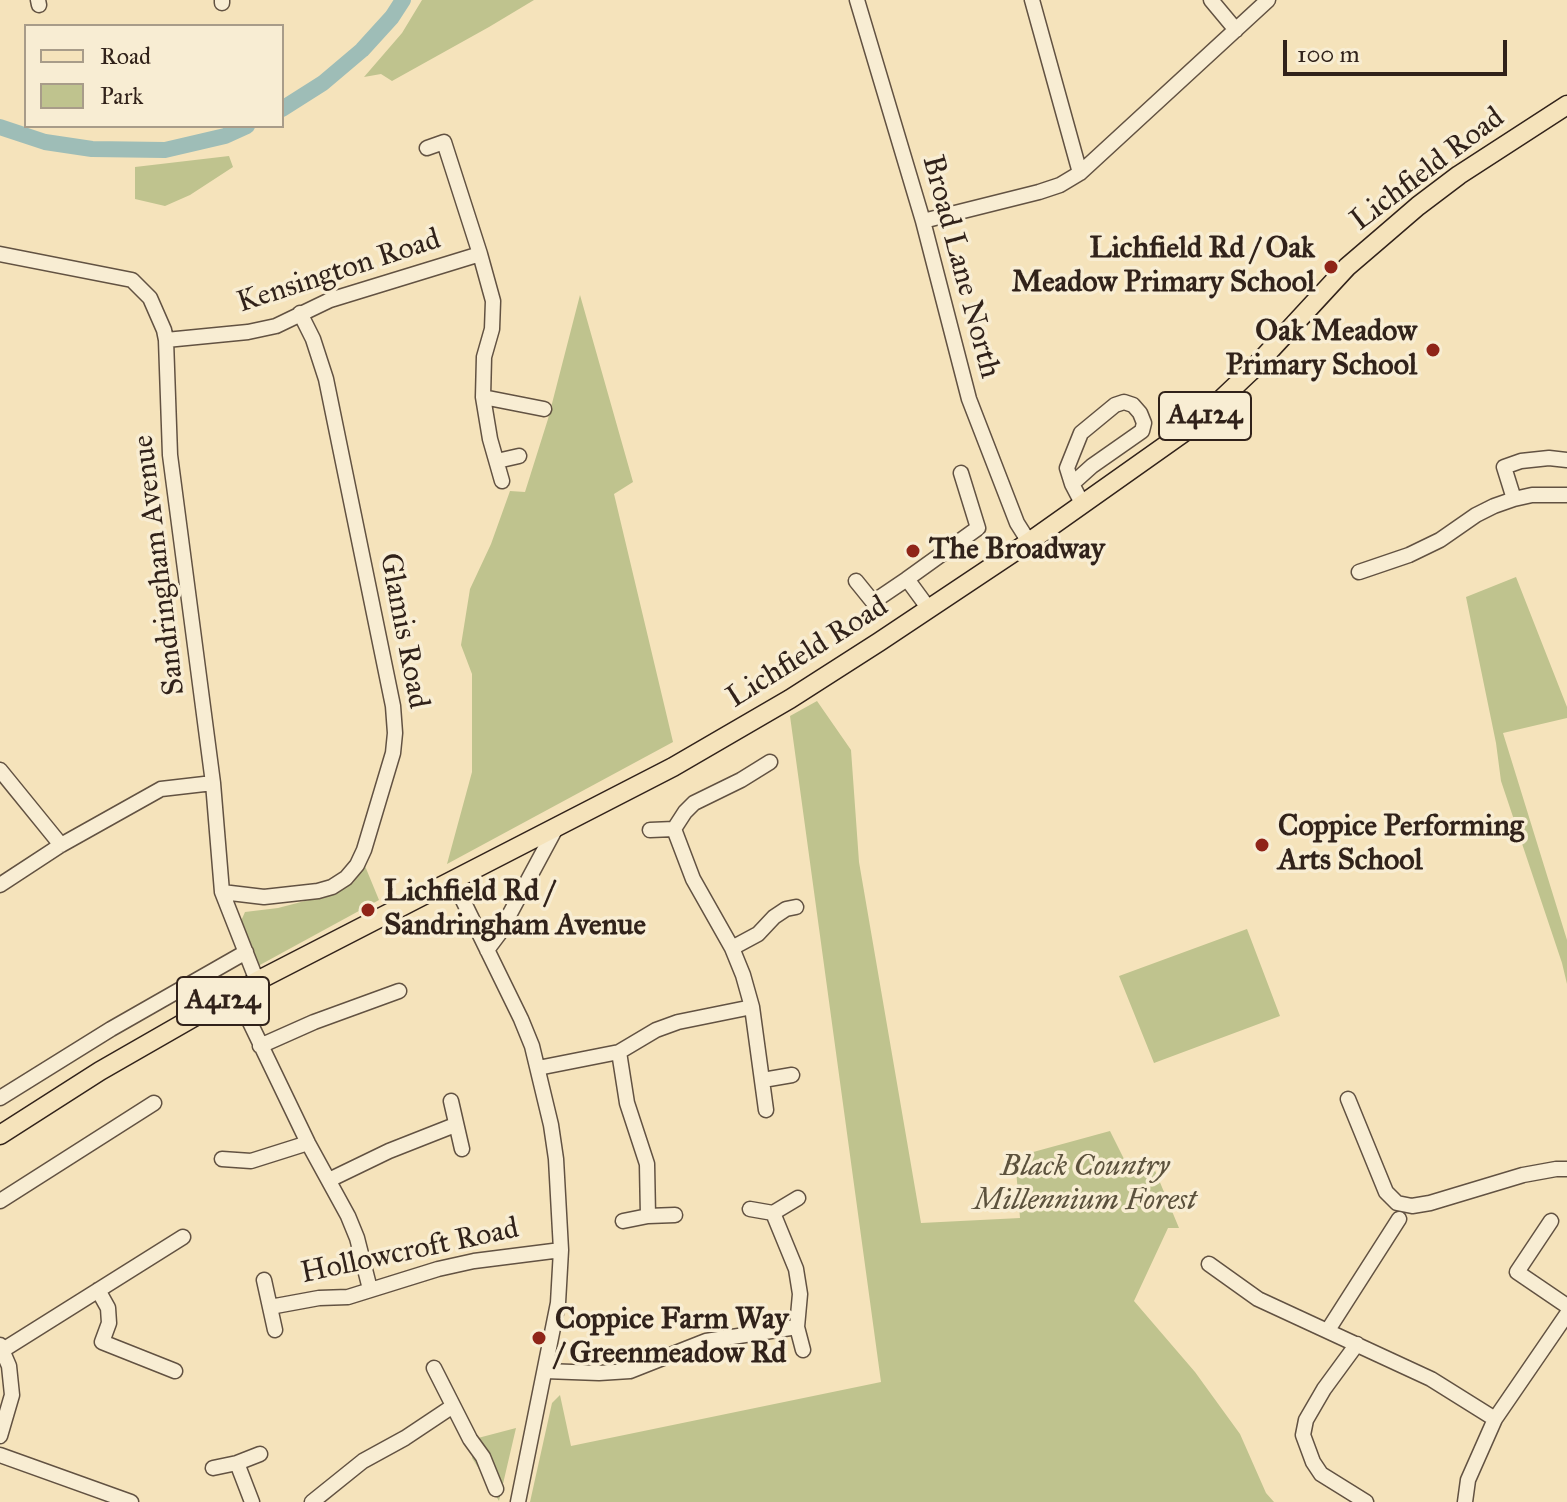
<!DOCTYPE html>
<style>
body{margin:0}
#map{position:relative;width:1567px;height:1502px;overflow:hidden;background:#f5e3bb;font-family:"IM FELL Great Primer",serif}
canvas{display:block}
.legend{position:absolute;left:24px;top:24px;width:260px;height:104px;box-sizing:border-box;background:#f8edd3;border:2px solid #a89c89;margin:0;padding:10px 14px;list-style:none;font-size:24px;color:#31221a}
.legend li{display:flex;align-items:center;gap:16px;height:40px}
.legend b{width:40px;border:2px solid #a89c89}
.scale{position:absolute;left:1283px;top:40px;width:224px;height:36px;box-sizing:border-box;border:4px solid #31221a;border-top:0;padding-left:10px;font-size:24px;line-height:28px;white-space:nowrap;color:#31221a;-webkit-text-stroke:6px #f8edd3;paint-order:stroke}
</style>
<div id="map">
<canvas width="1567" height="1502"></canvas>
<ul class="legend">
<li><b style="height:10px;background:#f5e3bb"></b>Road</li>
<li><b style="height:22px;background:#bfc38e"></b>Park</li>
</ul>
<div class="scale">100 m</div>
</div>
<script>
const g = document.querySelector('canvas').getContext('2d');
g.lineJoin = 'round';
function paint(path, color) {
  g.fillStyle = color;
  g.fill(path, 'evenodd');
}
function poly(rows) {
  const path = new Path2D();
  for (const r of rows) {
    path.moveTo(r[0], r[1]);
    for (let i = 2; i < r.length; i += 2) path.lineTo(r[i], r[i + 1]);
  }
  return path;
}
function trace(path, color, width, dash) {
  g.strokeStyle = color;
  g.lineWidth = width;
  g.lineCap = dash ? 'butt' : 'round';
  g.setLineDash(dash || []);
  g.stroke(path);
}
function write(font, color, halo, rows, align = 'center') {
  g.font = font + ' "IM FELL Great Primer",serif';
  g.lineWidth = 7;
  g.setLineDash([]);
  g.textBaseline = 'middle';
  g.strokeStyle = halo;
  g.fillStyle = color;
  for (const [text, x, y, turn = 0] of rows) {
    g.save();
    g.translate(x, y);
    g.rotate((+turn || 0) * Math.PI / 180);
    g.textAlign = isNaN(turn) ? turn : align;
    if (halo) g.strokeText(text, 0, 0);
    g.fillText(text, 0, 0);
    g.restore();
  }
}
paint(poly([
 [422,0,534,0,489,27,392,81,381,74,364,77,402,33],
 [229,156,233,167,190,195,165,206,135,199,135,167],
 [580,295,633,482,614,494,673,742,447,864,472,772,472,674,461,645,470,589,491,544,510,491,525,492,548,419],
 [1516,577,1567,707,1567,718,1503,733,1567,940,1567,984,1562,963,1501,781,1496,743,1466,597],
 [817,701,851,750,859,862,921,1223,1020,1218,1015,1157,1110,1131,1125,1161,1143,1172,1154,1168,1179,1228,1168,1228,1134,1301,1195,1372,1240,1434,1266,1493,1274,1502,530,1502,552,1403,560,1395,571,1446,881,1382,790,716],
 [365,866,379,900,258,966,241,921,245,912,278,908,328,895,353,883],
 [1247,929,1280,1016,1154,1063,1119,976],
 [516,1428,499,1501,472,1458,478,1438]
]), '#bfc38e');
trace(poly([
 [282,109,323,83,362,50,392,17,403,0],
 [0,127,45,142,92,149,165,150,225,136,247,126]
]), '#9ebdb7', 16);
const minor = poly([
 [38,0,39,5],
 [222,0,222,3],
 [857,0,923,221,969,399,1017,523,1029,542],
 [1032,0,1080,173],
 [1211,0,1236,30],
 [427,148,444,142,480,254,493,301,492,329,484,357,483,397,490,439,502,481],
 [923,221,1039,192,1060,185,1080,173,1268,0],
 [0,254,132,280,150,298,164,330,166,340,170,455,213,783,222,892,257,981],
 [166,340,248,332,276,326,330,300,480,254],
 [483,397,544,409],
 [1567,460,1549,458,1521,461,1504,467,1514,499,1532,495,1567,495],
 [497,461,519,456],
 [1072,484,1092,466,1142,431,1144,423,1140,413,1133,405,1124,402,1115,405,1081,433,1067,468,1072,484,1083,505],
 [1359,572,1409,555,1440,540,1476,515,1494,506,1514,499],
 [907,579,978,528,961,473],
 [856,581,873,602,907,579,929,609],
 [0,770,61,845],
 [674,829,693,879,732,948,758,934,774,917,786,909,796,907],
 [650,830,674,829,685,812,694,803,741,780,770,762],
 [453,880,521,1019,532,1046,551,1125,556,1159,561,1250,558,1303,518,1502],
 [0,885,61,845,161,789,213,783],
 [222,892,264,897,318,891,332,887,346,878,357,865,364,850,393,753,395,733,393,706,326,379,313,339,300,313],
 [732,948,743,975,752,1007,766,1110],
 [487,950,499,934,556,828],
 [245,1012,308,1143,348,1216,357,1238,370,1289],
 [260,1046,314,1022,399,991],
 [619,1052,627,1103,647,1164,648,1216],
 [538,1068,619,1052,656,1030,678,1022,752,1007],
 [763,1080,792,1075],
 [0,1098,111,1029,246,952],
 [1348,1099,1386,1192,1397,1203,1412,1206,1430,1203,1523,1175,1556,1169,1567,1169],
 [451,1101,462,1149],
 [222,1159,251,1161,308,1143],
 [329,1180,389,1151,455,1125],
 [0,1201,154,1103],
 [750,1209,773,1213,798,1198],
 [773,1213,796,1269,800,1294,797,1327,803,1350],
 [623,1221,648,1216,675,1215],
 [1551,1221,1517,1272,1567,1306],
 [1209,1264,1258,1299,1431,1379,1495,1419],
 [264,1280,275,1330],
 [98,1290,108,1308,109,1323,102,1342,175,1371],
 [270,1307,319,1298,348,1297,438,1269,474,1261,561,1250],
 [1328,1330,1399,1219],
 [1357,1344,1324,1389,1306,1420,1303,1435,1313,1462,1321,1474,1366,1502],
 [0,1345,9,1366,12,1395,0,1436],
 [3,1350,183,1237],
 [434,1368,470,1439,483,1457,496,1489],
 [545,1371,599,1373,630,1371,706,1341,797,1327],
 [0,1455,131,1502],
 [237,1463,252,1502],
 [213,1468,237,1463,260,1454],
 [312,1502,363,1461,405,1438,453,1406],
 [1465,1502,1468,1480,1495,1419,1567,1314]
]);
const major = poly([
 [0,1135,100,1071,257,981,673,767,790,699,879,642,1029,542,1193,426,1250,372,1347,267,1382,237,1418,206,1459,175,1567,105]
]);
trace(minor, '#625242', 17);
trace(major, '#31221a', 21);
trace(minor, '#f8edd3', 14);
trace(major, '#f5e3bb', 18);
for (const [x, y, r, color] of [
 [1331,267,8,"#8f2418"],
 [1433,350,8,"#8f2418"],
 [913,551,8,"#8f2418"],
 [1262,845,8,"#8f2418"],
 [368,910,8,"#8f2418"],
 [539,1338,8,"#8f2418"]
]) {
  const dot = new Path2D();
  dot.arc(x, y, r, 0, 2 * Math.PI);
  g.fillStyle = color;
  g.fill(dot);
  trace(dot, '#f8edd3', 3);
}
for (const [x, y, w] of [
 [1205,416,92],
 [223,1001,92]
]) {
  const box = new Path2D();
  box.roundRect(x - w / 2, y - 24, w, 48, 6);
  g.fillStyle = '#f8edd3';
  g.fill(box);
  trace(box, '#31221a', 2);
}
write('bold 28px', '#31221a', null, [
 ["A4124",1205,416],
 ["A4124",223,1001]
]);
write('30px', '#31221a', '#f8edd3', [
 ["Lichfield Road",1428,170,-37],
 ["Broad Lane North",960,267,75],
 ["Kensington Road",339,272,-18],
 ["Sandringham Avenue",160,565,-97],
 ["Glamis Road",403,631,79],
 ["Lichfield Road",808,653,-32],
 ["Hollowcroft Road",410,1252,-12]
]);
write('bold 30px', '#31221a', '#f8edd3', [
 ["Lichfield Rd / Oak",1315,250,"right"],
 ["Meadow Primary School",1315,284,"right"],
 ["Oak Meadow",1417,333,"right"],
 ["Primary School",1417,367,"right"],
 ["The Broadway",929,551],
 ["Coppice Performing",1278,828],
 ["Arts School",1278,862],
 ["Lichfield Rd /",384,893],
 ["Sandringham Avenue",384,927],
 ["Coppice Farm Way",555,1321],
 ["/ Greenmeadow Rd",555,1355]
], 'left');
write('italic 30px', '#5c523d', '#f8edd3', [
 ["Black Country",1085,1168],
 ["Millennium Forest",1085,1202]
]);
</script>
